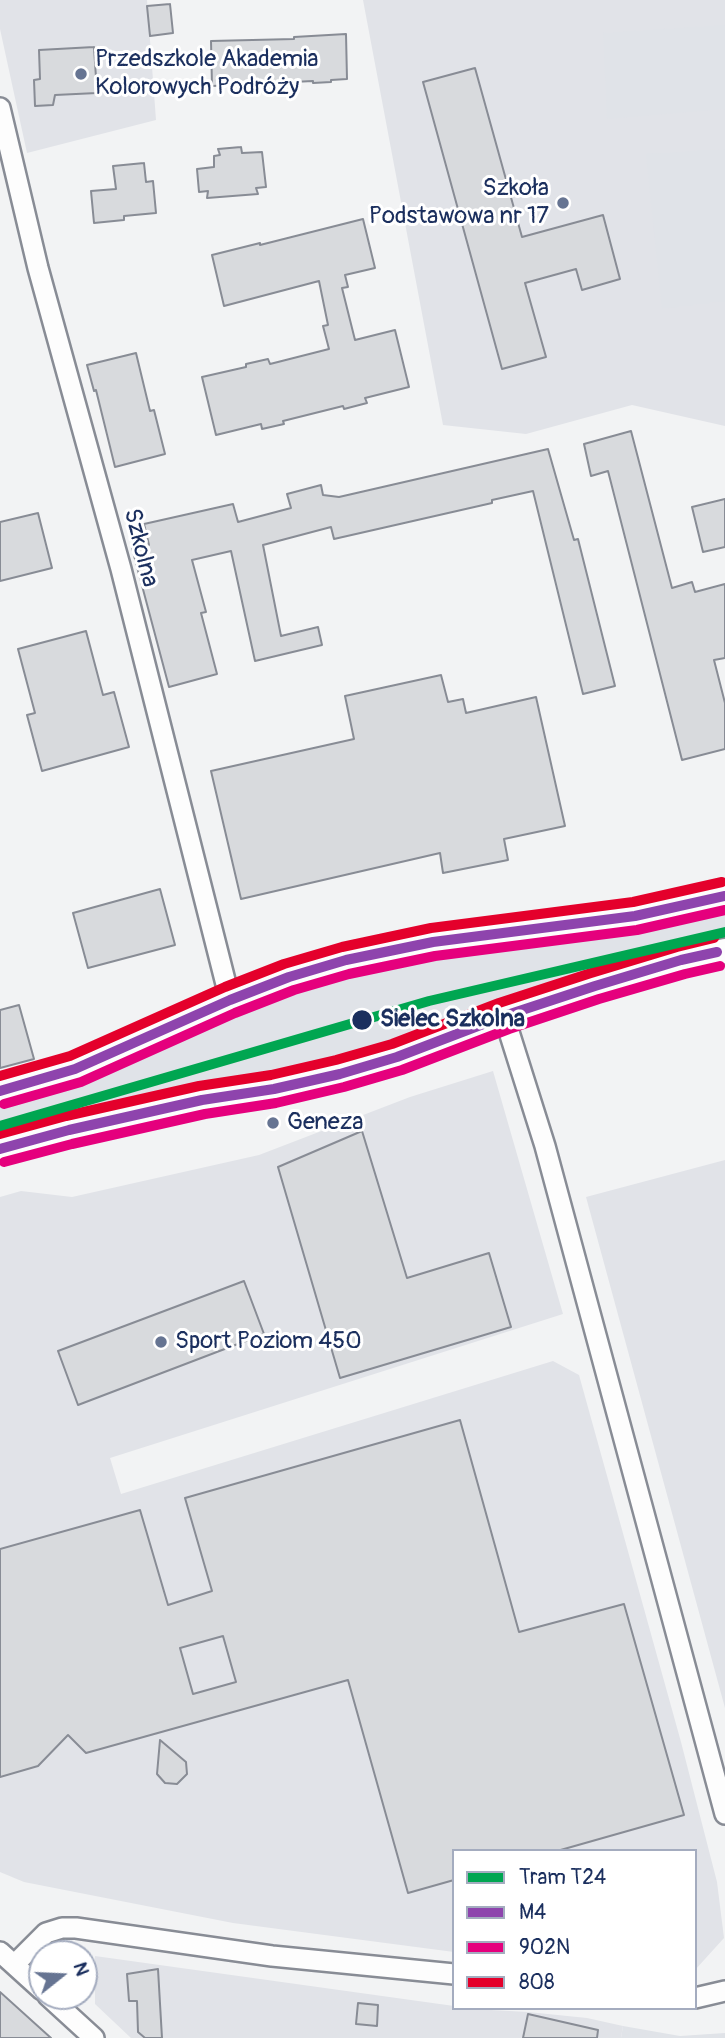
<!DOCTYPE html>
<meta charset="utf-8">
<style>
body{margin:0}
#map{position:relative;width:725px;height:2038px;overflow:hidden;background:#f2f3f4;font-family:Pangolin,sans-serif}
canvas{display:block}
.legend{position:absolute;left:452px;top:1849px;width:245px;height:161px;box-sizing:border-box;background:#fff;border:2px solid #a4acbf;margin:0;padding:9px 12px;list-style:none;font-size:21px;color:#1b2f5e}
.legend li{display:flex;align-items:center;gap:14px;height:35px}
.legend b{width:35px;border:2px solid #a4acbf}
.north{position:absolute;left:28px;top:1940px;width:70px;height:70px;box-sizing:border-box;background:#fff;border:2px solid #a4acbf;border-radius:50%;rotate:72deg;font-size:19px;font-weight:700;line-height:28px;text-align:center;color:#1b2f5e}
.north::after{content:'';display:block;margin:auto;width:24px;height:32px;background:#667492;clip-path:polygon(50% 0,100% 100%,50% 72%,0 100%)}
</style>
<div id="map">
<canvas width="725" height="2038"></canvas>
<ul class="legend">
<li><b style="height:9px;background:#00a651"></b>Tram T24</li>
<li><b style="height:9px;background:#8e44ad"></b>M4</li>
<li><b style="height:9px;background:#e5007d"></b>902N</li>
<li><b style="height:9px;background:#e4002b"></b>808</li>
</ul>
<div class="north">N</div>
</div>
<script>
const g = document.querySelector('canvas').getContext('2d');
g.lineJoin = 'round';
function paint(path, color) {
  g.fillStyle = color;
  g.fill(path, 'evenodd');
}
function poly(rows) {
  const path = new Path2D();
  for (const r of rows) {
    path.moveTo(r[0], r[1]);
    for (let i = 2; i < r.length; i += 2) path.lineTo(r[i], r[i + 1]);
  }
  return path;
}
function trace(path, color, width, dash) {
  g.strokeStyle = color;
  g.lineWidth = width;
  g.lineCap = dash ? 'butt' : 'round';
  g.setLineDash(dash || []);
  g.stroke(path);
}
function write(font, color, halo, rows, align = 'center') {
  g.font = font + ' Pangolin,sans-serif';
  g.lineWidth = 6;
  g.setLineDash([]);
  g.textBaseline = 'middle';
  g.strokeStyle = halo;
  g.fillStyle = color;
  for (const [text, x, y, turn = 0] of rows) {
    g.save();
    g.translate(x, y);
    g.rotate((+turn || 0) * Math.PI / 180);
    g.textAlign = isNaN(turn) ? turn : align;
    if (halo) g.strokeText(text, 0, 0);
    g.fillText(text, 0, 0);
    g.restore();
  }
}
paint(poly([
 [0,0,147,0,156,120,27,153,0,29],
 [363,0,725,0,725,426,632,405,526,434,443,425],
 [493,1071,563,1314,110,1458,121,1494,553,1361,579,1375,681,1742,717,1882,724,1938,695,1970,695,1851,454,1851,454,1952,233,1923,24,1882,0,1872,0,1197,21,1191,72,1197,259,1155,410,1097],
 [725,1160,725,1708,586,1197],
 [95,1956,454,2006,454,2008,528,2012,587,2018,623,2026,621,2038,131,2038,95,2004]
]), '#e1e3e8');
paint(poly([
 [725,25,725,109,607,119,603,33],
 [725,149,725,301,662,309,646,154],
 [725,910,725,938,642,957,543,989,385,1050,309,1070,86,1111,0,1133,0,1107,50,1092,138,1057,223,1016,318,985,369,970,656,925],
 [623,2026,680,2036,725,2033,725,2038,621,2038]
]), '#e0e3e8');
const building = poly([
 [170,4,173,33,150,36,147,6,170,4],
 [346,34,347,79,331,80,331,82,313,83,313,81,212,86,211,41,294,39,294,37,346,34],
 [94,47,97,93,55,95,53,105,35,106,34,80,40,79,39,50,94,47],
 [475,68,522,237,603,215,620,279,582,290,576,269,525,283,546,357,502,369,423,82,475,68],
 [241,147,242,153,262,152,266,187,256,188,258,194,207,198,208,191,199,192,197,169,214,167,214,156,220,155,218,149,241,147],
 [144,163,146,182,153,181,156,213,124,216,124,220,94,223,91,191,116,189,113,166,144,163],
 [363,219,375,268,345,275,348,287,342,288,355,340,395,330,409,387,365,398,367,403,344,409,343,406,283,421,284,424,262,429,261,424,216,435,202,377,246,367,246,364,268,359,270,364,329,349,323,326,328,325,319,281,224,306,212,255,260,243,260,245,363,219],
 [136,353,150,411,154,410,165,454,115,467,96,390,94,391,87,365,136,353],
 [631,431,672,588,692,582,695,592,725,584,725,658,714,660,725,703,725,749,682,760,608,471,591,476,584,444,631,431],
 [548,449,574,540,578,539,615,686,583,694,533,491,492,500,492,503,334,539,331,527,263,545,281,636,318,627,322,645,255,661,231,551,192,560,206,612,201,613,217,674,169,687,132,548,149,545,144,524,233,504,238,522,291,508,287,494,321,485,323,495,339,497,548,449],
 [725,499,725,547,703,552,692,507,725,499],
 [38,513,52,568,0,581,0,522,38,513],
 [86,631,103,695,114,692,129,747,42,771,27,715,35,713,18,649,86,631],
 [441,675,448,702,463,699,466,713,536,697,565,826,504,839,508,860,443,873,440,853,241,899,211,771,354,739,345,696,441,675],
 [160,889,175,945,88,968,73,913,160,889],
 [19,1005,34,1059,0,1068,0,1010,19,1005],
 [362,1131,407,1278,489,1253,511,1327,340,1378,278,1167,362,1131],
 [244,1281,264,1334,78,1405,58,1351,244,1281],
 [460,1420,519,1632,624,1604,684,1815,557,1851,454,1851,454,1880,408,1893,348,1680,86,1753,68,1735,38,1766,0,1777,0,1549,140,1510,168,1605,212,1591,185,1498,460,1420],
 [223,1636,236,1682,193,1694,180,1648,223,1636],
 [160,1740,186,1762,187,1774,177,1784,165,1783,157,1774,160,1740],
 [158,1969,162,2038,145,2038,138,2032,137,2001,129,2001,127,1974,158,1969],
 [0,1992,51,2038,0,2038,0,1992],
 [358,2003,378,2005,377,2026,356,2024,358,2003],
 [528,2014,598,2030,597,2038,523,2038,528,2014]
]);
paint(building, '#d8dadd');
trace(building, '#888c95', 2);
const minor = poly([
 [0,108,38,268,121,569,230,1000],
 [504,1016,545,1146,725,1814],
 [0,1952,42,1990],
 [15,1964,46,1933,62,1928,76,1928,272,1956,454,1974],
 [48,1996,94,2038],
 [695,1998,725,1991]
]);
const tertiary = poly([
 [0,1091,75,1069,230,1000,289,977,346,960,433,942,635,916,725,896],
 [0,1149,69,1130,202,1100,274,1089,340,1074,397,1057,504,1016,595,986,681,960,725,951]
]);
trace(minor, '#888c95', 24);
trace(tertiary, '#888c95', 30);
trace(minor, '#fdfdfd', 19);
trace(tertiary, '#fdfdfd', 24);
trace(poly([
 [0,1091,75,1069,230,1000,289,977,346,960,433,942,635,916,725,896],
 [0,1149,69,1130,202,1100,274,1089,340,1074,397,1057,504,1016,595,986,681,960,717,952]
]), '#8e44ad', 10);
trace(poly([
 [4,1104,81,1082,235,1013,294,990,349,974,435,956,637,930,725,910],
 [4,1162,72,1144,205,1114,276,1103,344,1087,402,1070,509,1029,599,999,685,974,720,966]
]), '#e5007d', 10);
trace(poly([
 [0,1076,70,1056,225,987,284,964,342,947,431,928,633,902,722,882],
 [0,1134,66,1116,199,1086,271,1075,336,1060,392,1044,499,1003,591,973,677,947,714,938]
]), '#e4002b', 10);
trace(poly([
 [0,1126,429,1001,725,932]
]), '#00a651', 10);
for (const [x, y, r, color] of [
 [81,74,7,"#667492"],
 [563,203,7,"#667492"],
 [362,1020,11,"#1b2f5e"],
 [273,1123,7,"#667492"],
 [161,1342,7,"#667492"]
]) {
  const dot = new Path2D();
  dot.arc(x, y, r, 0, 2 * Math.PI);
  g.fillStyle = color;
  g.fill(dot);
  trace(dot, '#fff', 2.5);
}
write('24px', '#1b2f5e', '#fff', [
 ["Przedszkole Akademia",95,60],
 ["Kolorowych Podróży",95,88],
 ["Szkoła",549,189,"right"],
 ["Podstawowa nr 17",549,217,"right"],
 ["Geneza",287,1123],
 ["Sport Poziom 450",175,1342]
], 'left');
write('24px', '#1b2f5e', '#fff', [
 ["Szkolna",140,548,76]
]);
write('bold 24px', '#1b2f5e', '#fff', [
 ["Sielec Szkolna",380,1020]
], 'left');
</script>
